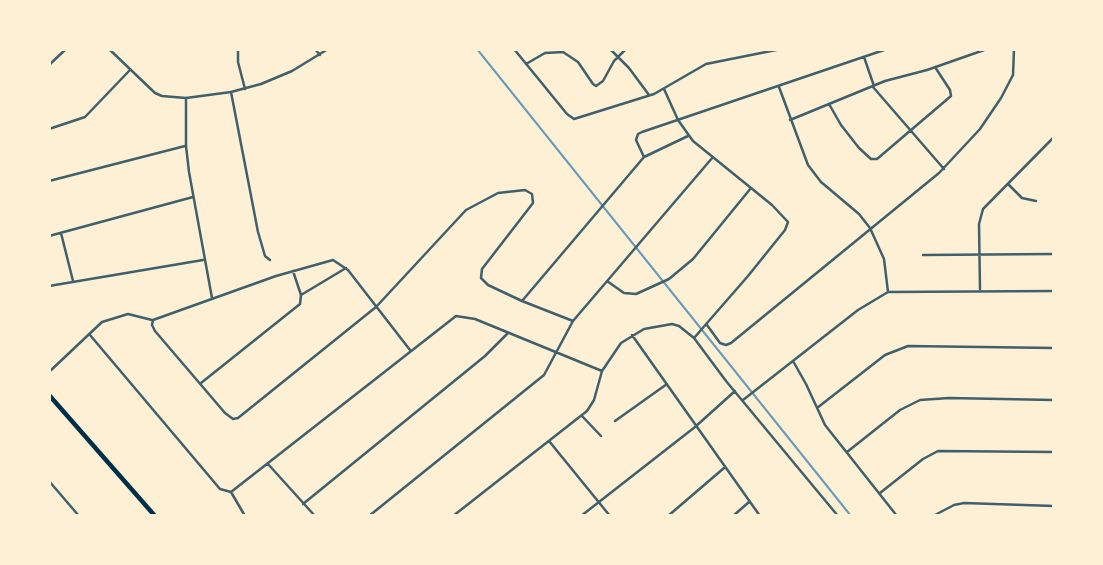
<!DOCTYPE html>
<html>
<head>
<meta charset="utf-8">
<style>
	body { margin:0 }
	#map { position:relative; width:1103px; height:565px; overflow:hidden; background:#fdf0d5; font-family:"Sofia Sans Condensed",sans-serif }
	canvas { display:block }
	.frame { position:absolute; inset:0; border:51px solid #fdf0d5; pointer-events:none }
</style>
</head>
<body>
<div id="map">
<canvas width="1103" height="565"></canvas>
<div class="frame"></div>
</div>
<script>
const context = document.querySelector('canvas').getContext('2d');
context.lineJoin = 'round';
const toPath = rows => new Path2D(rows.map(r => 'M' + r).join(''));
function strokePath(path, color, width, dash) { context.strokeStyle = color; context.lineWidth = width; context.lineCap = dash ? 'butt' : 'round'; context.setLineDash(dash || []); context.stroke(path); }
strokePath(toPath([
	[477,49,851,516]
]), '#669bbc', 2);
strokePath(toPath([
	[109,49,155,93,162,96,186,98,231,92,261,84,292,71,328,49],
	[238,49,238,62,245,89],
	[315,49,320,55],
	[514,49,567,114,574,119,654,94,706,64,781,49],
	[610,49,629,68,649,95],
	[864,57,874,86],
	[526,64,545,53,563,52,578,62,593,84,596,86,603,81,614,61,626,49],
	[49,65,66,49],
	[779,87,808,165,821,182,859,214,870,228,884,259,888,292],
	[873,87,944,169],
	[664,89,678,120,693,141,772,205,788,222,785,230,748,276,694,338],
	[231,92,258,232,265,256,270,260],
	[186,98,186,146,189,172,212,298],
	[829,104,841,125,859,148,871,159,877,159,951,96,950,90,935,67],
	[790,120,885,81,927,70,987,49],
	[49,129,85,117,129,71],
	[644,157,636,140,638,134,642,132,887,49],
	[49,181,185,146],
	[1008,184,1022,198,1036,201],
	[61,233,73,281],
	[49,236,193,197],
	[923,255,1054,254],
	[607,281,624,293,636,294,669,279,693,259,751,188],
	[49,286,203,260],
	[980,289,979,224,983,209,1054,137],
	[301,295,346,268],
	[522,301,644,157,688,136],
	[153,320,152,325,155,331,225,413,233,419,238,418,376,307,466,210,498,193,525,190,532,194,533,203,482,269,481,278,488,285,522,301,573,321],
	[153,320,276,276,333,260,348,270,410,350],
	[707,325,720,343,726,345,731,343,939,173,980,129,1001,98,1013,75,1014,49],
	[90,335,220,489,231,492],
	[632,335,760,516],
	[793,361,806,384,825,425,897,516],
	[49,372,102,322,128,314,152,320],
	[201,383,300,304,301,295,293,271],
	[743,400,858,310,888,292,1054,291],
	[817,408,885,355,908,346,1054,348],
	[582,416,601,436],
	[615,421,667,384],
	[549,441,610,516],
	[847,452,900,410,920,400,949,398,1054,400],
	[268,464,315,516],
	[49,481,79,516],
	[231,492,456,316,475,319,602,371],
	[231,492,245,516],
	[880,493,923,459,938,451,1054,452],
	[303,504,485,356,508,333],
	[369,516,544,375,573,321,713,157],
	[453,516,587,411,594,400,602,371,621,343,644,329,672,324,679,326,694,338,726,381,838,516],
	[581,516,695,427,735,391],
	[668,516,724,468],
	[733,516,749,502],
	[933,516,954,505,964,503,1054,506]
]), '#3f606c', 2.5);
strokePath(toPath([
	[49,395,155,516]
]), '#003049', 4.5);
</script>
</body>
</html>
